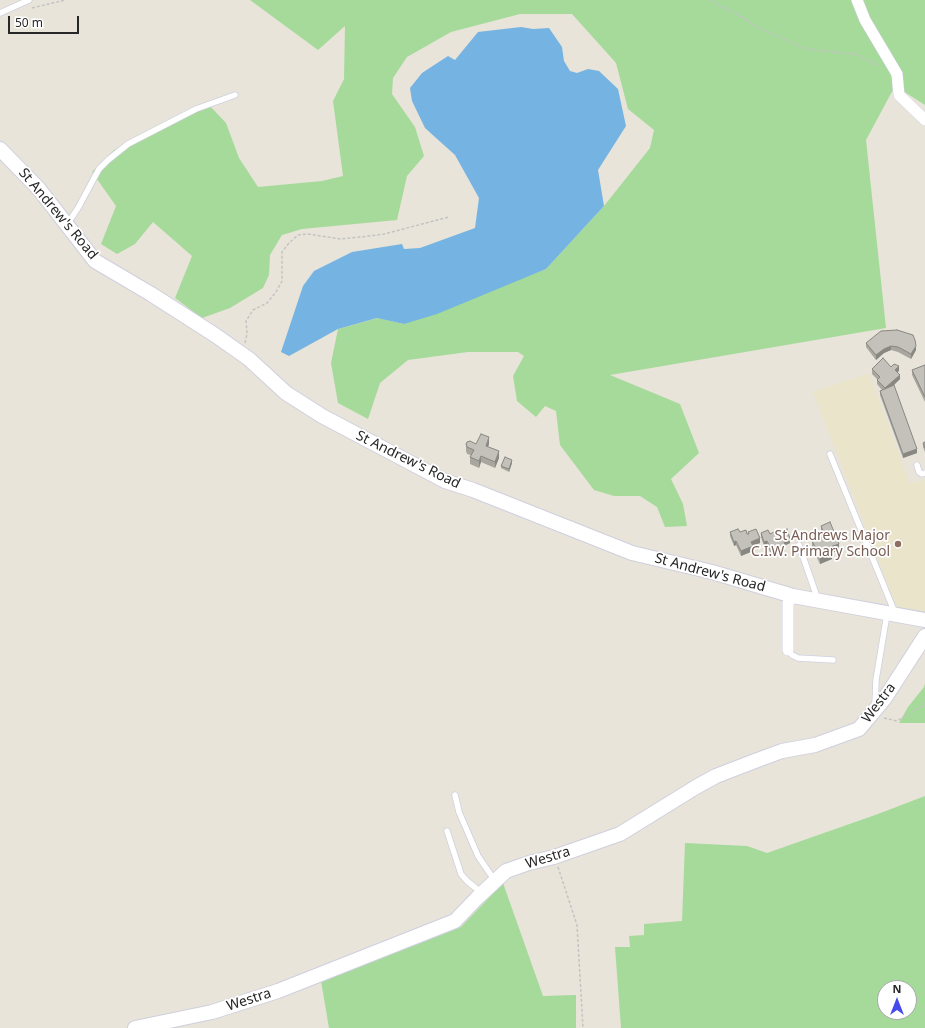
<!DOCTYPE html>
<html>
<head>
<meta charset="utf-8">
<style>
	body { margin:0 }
	#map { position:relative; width:925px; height:1028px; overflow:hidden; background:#e8e4d9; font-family:"Noto Sans",sans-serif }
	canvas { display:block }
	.north { position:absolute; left:877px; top:980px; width:40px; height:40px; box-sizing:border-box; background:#fff; border:1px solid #a9a9a9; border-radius:50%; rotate:0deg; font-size:11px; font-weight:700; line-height:16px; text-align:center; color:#272727 }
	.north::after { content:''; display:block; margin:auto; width:14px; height:18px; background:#474ae8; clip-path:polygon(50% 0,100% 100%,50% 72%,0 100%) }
	.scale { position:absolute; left:8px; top:16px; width:71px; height:18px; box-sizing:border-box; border:2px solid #272727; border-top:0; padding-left:5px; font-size:12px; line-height:14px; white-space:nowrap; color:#272727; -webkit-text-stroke:3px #fff; paint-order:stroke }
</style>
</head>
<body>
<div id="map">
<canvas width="925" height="1028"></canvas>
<div class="north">N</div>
<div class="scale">50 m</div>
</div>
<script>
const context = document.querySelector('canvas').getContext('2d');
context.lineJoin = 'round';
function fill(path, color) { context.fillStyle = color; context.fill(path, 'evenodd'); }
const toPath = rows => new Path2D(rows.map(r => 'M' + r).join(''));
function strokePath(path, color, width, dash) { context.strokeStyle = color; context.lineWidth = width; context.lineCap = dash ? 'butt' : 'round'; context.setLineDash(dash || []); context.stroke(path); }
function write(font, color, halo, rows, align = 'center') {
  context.font = font + ' "Noto Sans",sans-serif'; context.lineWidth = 3.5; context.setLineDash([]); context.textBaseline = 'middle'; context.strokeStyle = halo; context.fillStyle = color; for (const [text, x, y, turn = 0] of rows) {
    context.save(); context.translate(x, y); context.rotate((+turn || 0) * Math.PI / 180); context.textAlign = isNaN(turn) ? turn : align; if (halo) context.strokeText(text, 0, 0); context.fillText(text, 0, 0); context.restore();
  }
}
fill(toPath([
	[869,373,910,484,925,479,925,613,909,611,898,607,895,603,813,392]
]), '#e9e4ca');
fill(toPath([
	[250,0,925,0,925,105,895,86,866,140,886,328,610,375,680,404,699,453,671,479,683,504,687,526,665,527,657,507,640,496,614,496,594,490,560,445,556,411,545,406,536,417,517,401,513,376,524,356,518,352,468,352,408,360,380,383,368,419,338,403,331,363,338,329,378,318,404,324,546,269,604,206,650,148,654,130,628,109,616,63,572,14,520,14,451,32,407,57,393,78,392,94,415,127,424,156,407,176,397,220,302,229,282,235,270,255,269,275,263,288,230,308,202,318,175,298,192,256,153,222,135,244,117,254,101,244,116,206,92,172,114,150,161,125,209,105,226,123,239,158,258,187,322,181,343,176,333,101,344,79,345,26,318,50],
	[925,683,925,723,899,723,908,707,924,687],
	[925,796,925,1028,621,1028,615,947,630,947,629,936,644,935,644,924,682,921,685,843,747,846,767,853,878,814],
	[885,988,909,988,909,1012,885,1012],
	[503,883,543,996,576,995,576,1028,329,1028,321,981,461,927]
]), '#a5da9a');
fill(toPath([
	[521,27,533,29,549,28,562,47,564,61,570,71,577,73,588,69,599,71,618,89,626,126,598,170,604,206,546,269,437,314,404,324,377,318,338,329,289,356,281,352,303,286,314,271,352,252,402,244,404,249,420,248,475,228,479,198,455,155,425,128,412,101,410,88,422,73,448,56,455,60,478,32]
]), '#75b3e2');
const service = toPath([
	[0,13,29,0],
	[68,223,78,208,99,169,108,160,128,144,196,109,235,95],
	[830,454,895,613],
	[917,465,919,472,922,474,925,473],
	[799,545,818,600],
	[788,650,792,655,798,658,833,660],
	[875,706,876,680,887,614],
	[455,795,459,812,478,856,495,881],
	[447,831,461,874,467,881,482,893]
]);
const minor = toPath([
	[857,0,865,20,897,74,899,95,925,120],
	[788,650,788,603,793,596]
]);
const tertiary = toPath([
	[0,149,39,189,95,261,151,294,215,335,249,359,286,393,322,416,445,481,473,490,632,553,712,572,793,596,925,620],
	[135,1028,212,1012,278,991,455,921,478,897,506,871,529,863,554,857,620,834,696,787,716,776,755,761,782,751,815,745,859,729,885,698,925,636]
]);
strokePath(service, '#cfcfdf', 7);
strokePath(minor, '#cfcfdf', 12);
strokePath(tertiary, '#cfcfdf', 16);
strokePath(toPath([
	[709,0,744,18,755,26,806,49,855,54,880,66],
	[32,8,65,0],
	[245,343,247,334,246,321,253,310,267,303,276,292,282,281,282,252,289,243,298,235,308,234,340,239,361,237,384,234,449,217],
	[884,718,897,721,925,704],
	[558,867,577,925,583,1028]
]), '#c3c3c3', 1.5, [3, 2]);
strokePath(service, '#fff', 5.5);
strokePath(minor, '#fff', 11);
strokePath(tertiary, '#fff', 14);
fill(toPath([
	[913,335,916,350,911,359,898,352,891,350,884,353,876,360,866,347,866,343],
	[925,365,925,402,912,375,912,370],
	[891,367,899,371,897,372,900,379,893,386,917,453,903,458,880,395,880,391,882,390,877,384,877,379,872,374,872,369],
	[925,442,925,452,923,447,923,443],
	[466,444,489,444,488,447,499,458,495,468,481,462,479,468,470,464,470,457,471,455,467,454,466,451],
	[512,463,509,472,501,468,501,466],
	[821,526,839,550,832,553,832,559,820,564,812,548,812,541,823,537,821,532],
	[730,532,740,532,747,534,748,534,748,532,760,543,753,546,753,551,741,556,736,545,734,546,730,536],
	[779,532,790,543,785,545,785,551,772,556,767,546,764,547,761,537,761,533,778,535,779,534]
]), '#a8a69f');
fill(toPath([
	[891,346,891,350,884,353,876,360,876,355,884,349],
	[916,346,916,350,911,359,911,354],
	[899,366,899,371,895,374,895,370],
	[900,375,900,379,885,393,885,388],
	[489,437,489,444,486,452,486,446],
	[917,449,917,453,903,458,903,454],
	[499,451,499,458,495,468,495,462],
	[481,456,481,462,479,468,479,461],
	[512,460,512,463,509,472,509,469],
	[760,538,760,543,751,546,751,542],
	[790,539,790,543,784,546,784,541],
	[736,541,736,545,734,546,734,542],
	[767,541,767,546,764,547,764,542],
	[839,544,839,550,832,553,832,559,820,564,820,557,830,547],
	[753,546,753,551,741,556,741,551],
	[785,546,785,551,772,556,772,551]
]), '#888782');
const building = toPath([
	[897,330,913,335,915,340,916,346,911,354,898,347,891,346,884,349,876,355,866,343,881,331,897,330],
	[883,358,891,367,894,364,899,366,895,370,900,375,885,388,877,380,880,377,872,369,883,358],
	[925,365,925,397,912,370,925,365],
	[894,385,917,449,903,454,880,391,894,385],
	[481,434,489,437,486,446,499,451,495,462,481,456,479,461,470,457,474,450,467,447,466,444,467,442,470,441,476,444,481,434],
	[925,442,925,448,923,443,925,442],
	[505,457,512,460,509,469,501,466,505,457],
	[830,522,839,544,830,547,832,552,820,557,812,541,825,536,821,526,830,522],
	[738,529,740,532,746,530,747,534,749,534,748,532,756,529,760,538,751,542,753,546,741,551,736,541,734,542,730,532,738,529],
	[787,529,790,539,784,541,785,546,772,551,767,541,764,542,761,533,768,530,770,534,776,531,778,535,780,534,779,532,787,529]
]);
fill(building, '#c3c1b9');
strokePath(building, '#888782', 1);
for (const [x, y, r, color] of [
	[898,544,4,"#8d6e63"]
]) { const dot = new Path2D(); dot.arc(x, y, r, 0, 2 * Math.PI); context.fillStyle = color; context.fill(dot); strokePath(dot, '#fff', 1.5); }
write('14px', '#272727', '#fff', [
	["St Andrew's Road",58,214,50],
	["St Andrew's Road",408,460,26],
	["St Andrew's Road",710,573,15],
	["Westra",879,703,-53],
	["Westra",548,858,-17],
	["Westra",249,1000,-18]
]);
write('14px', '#785e54', '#fff', [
	["St Andrews Major",890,536],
	["C.I.W. Primary School",890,552]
], 'right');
</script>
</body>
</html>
